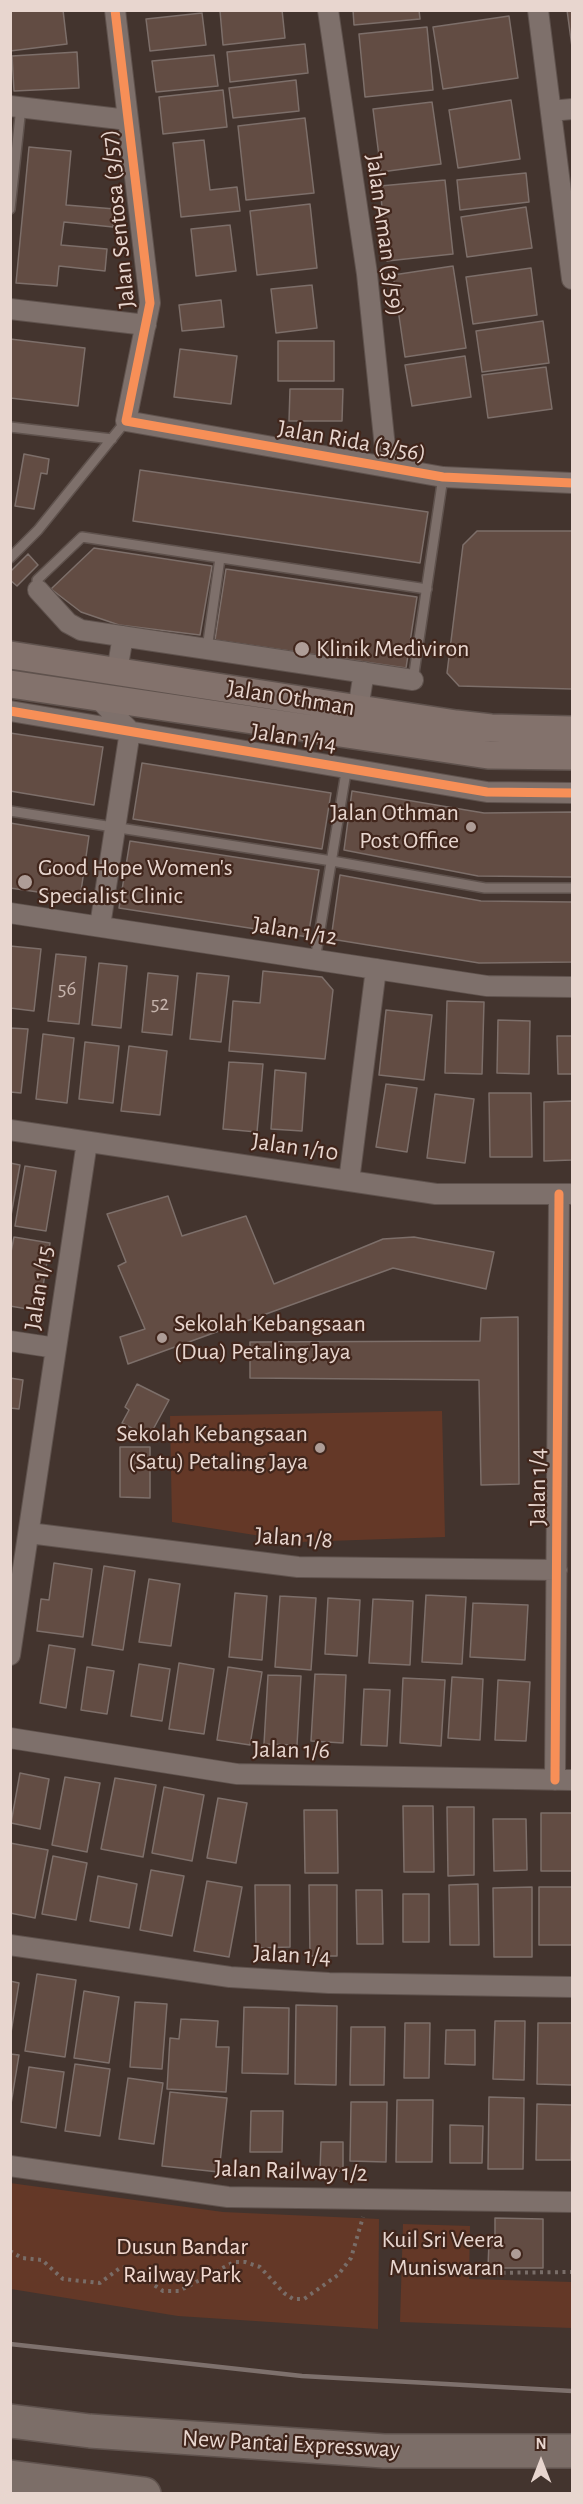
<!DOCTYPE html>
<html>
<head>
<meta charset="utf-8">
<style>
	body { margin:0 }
	#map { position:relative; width:583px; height:2504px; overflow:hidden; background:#43342e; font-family:"Alegreya Sans",sans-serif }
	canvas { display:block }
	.frame { position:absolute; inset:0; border:12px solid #e8d6cf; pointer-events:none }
	.north { position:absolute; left:511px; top:2432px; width:60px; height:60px; -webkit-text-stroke:4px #41261c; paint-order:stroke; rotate:0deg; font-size:16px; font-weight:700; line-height:24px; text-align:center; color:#e8d6cf }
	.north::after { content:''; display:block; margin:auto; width:21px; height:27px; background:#e8d6cf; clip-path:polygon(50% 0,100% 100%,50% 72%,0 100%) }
</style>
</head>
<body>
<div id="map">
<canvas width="583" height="2504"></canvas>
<div class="frame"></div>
<div class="north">N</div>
</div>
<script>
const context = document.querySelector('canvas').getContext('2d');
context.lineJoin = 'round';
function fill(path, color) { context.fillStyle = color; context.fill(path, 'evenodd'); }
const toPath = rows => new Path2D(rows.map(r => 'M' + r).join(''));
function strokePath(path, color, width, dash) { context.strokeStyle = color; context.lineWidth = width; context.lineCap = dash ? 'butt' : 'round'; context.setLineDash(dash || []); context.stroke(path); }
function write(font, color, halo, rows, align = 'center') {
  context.font = font + ' "Alegreya Sans",sans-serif'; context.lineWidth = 4.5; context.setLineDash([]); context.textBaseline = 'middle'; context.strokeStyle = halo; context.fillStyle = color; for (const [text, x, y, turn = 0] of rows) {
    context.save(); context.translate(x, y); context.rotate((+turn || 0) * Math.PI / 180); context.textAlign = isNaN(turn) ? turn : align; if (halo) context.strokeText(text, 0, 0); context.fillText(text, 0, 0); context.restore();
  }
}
fill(toPath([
	[442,1411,445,1537,299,1542,172,1522,170,1416],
	[10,2183,223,2212,379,2219,378,2329,178,2316,11,2289],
	[403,2224,470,2226,469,2279,572,2282,572,2328,400,2322]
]), '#643827');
const building = toPath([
	[10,10,63,10,67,44,10,51,10,10],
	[282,10,285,38,223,45,220,11,282,10],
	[353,10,419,10,420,19,354,25,353,10],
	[567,10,572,10,572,47,567,10],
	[202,13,206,45,150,51,146,19,202,13],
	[509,16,518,78,443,89,433,27,509,16],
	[427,27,433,90,365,97,359,34,427,27],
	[305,44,308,73,230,82,227,52,305,44],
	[77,52,79,88,14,91,12,56,77,52],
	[214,55,218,86,156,92,152,61,214,55],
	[296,80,299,111,233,118,229,88,296,80],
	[223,90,227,127,163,134,159,97,223,90],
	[511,100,520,159,458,168,449,110,511,100],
	[432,102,441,164,381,172,373,109,432,102],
	[305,118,314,193,246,200,238,126,305,118],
	[204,140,210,190,237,187,240,211,181,217,173,143,204,140],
	[29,147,71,151,66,205,115,209,113,227,64,222,61,245,107,249,105,271,59,266,57,286,16,283,29,147],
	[526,173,529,202,460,210,457,180,526,173],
	[445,180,453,254,387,261,380,186,445,180],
	[310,204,317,268,257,275,250,211,310,204],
	[526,207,532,248,467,257,461,217,526,207],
	[230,225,236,271,196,276,191,229,230,225],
	[453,266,466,348,405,357,393,275,453,266],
	[531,268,537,315,473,324,466,277,531,268],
	[312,285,317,328,276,333,271,289,312,285],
	[221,300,224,327,182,331,179,305,221,300],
	[543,321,549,363,482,372,476,331,543,321],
	[10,339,85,348,78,406,10,398,10,339],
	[278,341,334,341,334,381,278,381,278,341],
	[180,349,237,356,231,404,174,397,180,349],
	[465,356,471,397,412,406,405,365,465,356],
	[546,367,552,409,488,418,482,375,546,367],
	[290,389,343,389,342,421,289,421,290,389],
	[24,454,49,459,47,474,41,473,34,509,15,506,24,454],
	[140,470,428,512,420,563,133,521,140,470],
	[477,531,572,531,572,689,459,686,447,673,463,545,477,531],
	[94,548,212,566,200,635,119,625,81,612,51,589,94,548],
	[28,554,38,565,17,586,10,580,10,572,28,554],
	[226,569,417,597,406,668,215,640,226,569],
	[10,733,103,747,94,805,10,791,10,733],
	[142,763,331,793,322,849,133,819,142,763],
	[352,791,484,813,572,812,572,877,478,876,344,850,352,791],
	[10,823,89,836,80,898,10,888,10,823],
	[130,841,319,870,308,937,119,908,130,841],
	[340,875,481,901,572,902,572,962,479,963,331,939,340,875],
	[10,946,41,949,34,1011,10,1008,10,946],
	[56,954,86,957,79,1024,48,1021,56,954],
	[99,963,127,966,121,1028,92,1025,99,963],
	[263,971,322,977,333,990,325,1059,229,1051,233,1001,260,1003,263,971],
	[148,973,178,976,172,1035,142,1032,148,973],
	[197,973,229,976,221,1042,190,1039,197,973],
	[447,1001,484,1002,482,1074,445,1073,447,1001],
	[386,1010,432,1015,424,1080,379,1075,386,1010],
	[498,1020,530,1021,529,1074,497,1073,498,1020],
	[10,1028,28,1029,21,1093,10,1092,10,1028],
	[43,1034,74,1038,67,1103,36,1099,43,1034],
	[557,1036,572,1036,572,1074,558,1074,557,1036],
	[85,1042,119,1046,113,1103,79,1099,85,1042],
	[129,1046,167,1051,160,1115,121,1111,129,1046],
	[229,1062,263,1064,257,1132,223,1129,229,1062],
	[275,1070,306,1073,302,1131,271,1129,275,1070],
	[386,1084,417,1088,407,1152,376,1147,386,1084],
	[489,1093,531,1093,532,1157,490,1157,489,1093],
	[435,1094,474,1099,465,1163,427,1158,435,1094],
	[572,1101,572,1160,544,1161,544,1102,572,1101],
	[10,1163,20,1165,10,1221,10,1163],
	[25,1166,56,1171,46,1231,15,1226,25,1166],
	[168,1196,182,1236,246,1216,274,1284,383,1239,414,1237,494,1252,486,1289,393,1268,128,1364,120,1337,145,1329,118,1266,126,1262,107,1214,168,1196],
	[14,1237,50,1243,39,1311,10,1306,10,1257,14,1237],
	[518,1317,519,1484,481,1485,479,1380,250,1378,250,1342,480,1341,481,1318,518,1317],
	[10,1378,23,1380,19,1409,10,1408,10,1378],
	[137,1384,169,1400,149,1437,122,1423,129,1410,125,1407,137,1384],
	[120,1447,150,1447,150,1498,120,1497,120,1447],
	[54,1563,92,1569,83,1637,37,1631,41,1599,49,1600,54,1563],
	[104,1566,135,1571,123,1650,92,1645,104,1566],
	[149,1579,180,1584,171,1646,139,1642,149,1579],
	[235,1593,267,1596,262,1660,229,1657,235,1593],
	[426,1595,466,1597,462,1664,422,1662,426,1595],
	[280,1596,316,1598,311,1670,275,1667,280,1596],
	[328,1598,360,1600,357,1656,325,1654,328,1598],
	[373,1599,413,1601,410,1665,369,1663,373,1599],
	[473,1603,528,1605,525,1660,470,1657,473,1603],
	[49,1645,75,1649,66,1708,40,1703,49,1645],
	[179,1663,214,1669,204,1734,169,1729,179,1663],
	[139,1664,170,1669,162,1721,131,1716,139,1664],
	[87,1667,114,1671,107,1714,81,1710,87,1667],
	[228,1667,262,1672,250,1745,217,1740,228,1667],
	[315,1674,346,1675,343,1743,311,1741,315,1674],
	[268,1675,301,1676,297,1745,264,1744,268,1675],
	[452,1677,483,1679,480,1740,448,1738,452,1677],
	[403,1678,445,1680,441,1746,400,1743,403,1678],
	[498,1680,530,1682,526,1741,495,1740,498,1680],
	[364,1689,390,1690,387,1746,361,1745,364,1689],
	[20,1773,49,1779,40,1829,11,1823,20,1773],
	[65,1777,100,1783,87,1852,52,1845,65,1777],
	[115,1778,156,1785,143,1857,101,1849,115,1778],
	[164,1787,204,1795,192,1861,152,1853,164,1787],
	[218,1798,247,1803,236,1863,207,1858,218,1798],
	[403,1806,433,1806,434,1872,404,1872,403,1806],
	[447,1807,474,1807,474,1875,448,1876,447,1807],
	[304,1810,337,1810,338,1873,305,1873,304,1810],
	[541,1813,572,1813,572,1871,541,1871,541,1813],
	[493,1819,526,1819,527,1870,494,1871,493,1819],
	[10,1843,48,1850,35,1918,10,1913,10,1843],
	[53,1856,87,1863,76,1920,42,1914,53,1856],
	[151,1870,184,1876,172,1936,140,1930,151,1870],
	[98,1876,137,1884,129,1928,90,1921,98,1876],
	[207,1881,242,1887,229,1957,194,1951,207,1881],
	[478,1884,479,1945,450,1945,449,1885,478,1884],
	[255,1885,290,1885,290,1947,256,1948,255,1885],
	[309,1885,337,1885,337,1956,310,1956,309,1885],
	[532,1887,532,1957,494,1957,493,1888,532,1887],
	[539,1887,572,1887,572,1945,539,1945,539,1887],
	[356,1890,382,1890,383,1944,357,1944,356,1890],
	[403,1894,429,1894,429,1942,403,1942,403,1894],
	[37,1974,76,1980,65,2057,25,2051,37,1974],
	[10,1981,19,1983,10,2039,10,1981],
	[84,1991,119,1997,109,2063,74,2058,84,1991],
	[135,2002,167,2004,162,2069,130,2067,135,2002],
	[296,2005,337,2006,336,2085,295,2084,296,2005],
	[244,2007,289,2008,288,2074,242,2073,244,2007],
	[181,2019,218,2021,216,2047,229,2047,226,2092,167,2089,170,2038,179,2039,181,2019],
	[495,2021,525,2021,524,2080,493,2079,495,2021],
	[405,2023,430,2023,429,2078,404,2078,405,2023],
	[538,2023,572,2023,572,2085,537,2084,538,2023],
	[351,2027,385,2027,384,2085,350,2085,351,2027],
	[446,2030,475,2030,475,2065,445,2064,446,2030],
	[10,2054,19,2055,10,2110,10,2054],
	[75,2064,110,2069,100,2136,65,2131,75,2064],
	[29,2067,64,2072,56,2128,21,2122,29,2067],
	[128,2078,163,2083,154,2144,119,2139,128,2078],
	[170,2092,227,2098,219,2172,162,2166,170,2092],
	[489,2097,524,2098,523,2169,488,2169,489,2097],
	[397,2100,433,2100,432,2162,396,2162,397,2100],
	[351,2102,387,2102,386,2162,350,2161,351,2102],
	[537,2104,572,2105,571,2160,536,2160,537,2104],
	[251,2111,283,2111,282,2152,250,2152,251,2111],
	[450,2125,483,2126,482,2163,450,2163,450,2125],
	[321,2142,343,2142,343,2171,320,2171,321,2142],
	[495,2218,543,2219,543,2268,488,2268,489,2241,495,2241,495,2218]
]);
fill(building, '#624c43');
strokePath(building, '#7d6f6a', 1.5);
const service = toPath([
	[10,209,21,107],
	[10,427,112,439],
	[10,558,38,530,126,421],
	[38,590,37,580,82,537,427,589],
	[207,649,220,558],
	[413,680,443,477],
	[10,811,332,861,485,888,572,888],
	[315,960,347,766]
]);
const minor = toPath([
	[115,10,150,303,126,421,443,477,572,483],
	[328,10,367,274,387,467],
	[538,10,572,279],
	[10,106,128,120],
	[551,111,572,109],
	[10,309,146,325],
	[38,590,68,623,81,630,413,680],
	[117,671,123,636],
	[98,698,130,731,100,926],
	[358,709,364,672],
	[10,711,487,792,572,793],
	[10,913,487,986,572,987],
	[10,1130,436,1194,570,1194],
	[349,1181,376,969],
	[10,1341,56,1348],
	[29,1533,298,1567,557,1570],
	[10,1655,87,1142],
	[10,1738,237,1774,572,1780],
	[555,1780,559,1194],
	[10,1945,230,1977,329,1983,572,1987],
	[10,2166,228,2197,572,2202]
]);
const secondary = toPath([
	[10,655,456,724,491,728,572,730],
	[10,684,488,755,572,756]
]);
const motorway = toPath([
	[10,2421,90,2431,384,2451,572,2451],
	[10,2477,144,2494]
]);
strokePath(service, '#5f524d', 12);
strokePath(minor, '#5f524d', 22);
strokePath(secondary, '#5f524d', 30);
strokePath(motorway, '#5f524d', 36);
strokePath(toPath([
	[10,2251,22,2258,42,2260,63,2279,100,2283,120,2268,127,2267,163,2291,179,2291,234,2262,245,2262,260,2267,284,2293,293,2299,304,2299,338,2275,351,2258,363,2217],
	[480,2273,572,2272]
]), '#796d68', 4, [3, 4.5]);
strokePath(service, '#7e706b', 9);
strokePath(minor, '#7e706b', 20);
strokePath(secondary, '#83726c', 27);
strokePath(motorway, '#7c6e68', 33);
strokePath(toPath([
	[10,2344,302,2376,572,2391]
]), '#7e716d', 4.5);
strokePath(toPath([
	[115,10,150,303,126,421,443,477,572,483],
	[10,711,487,792,572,793],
	[555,1780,559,1194]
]), '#f78f57', 9);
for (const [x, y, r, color] of [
	[302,649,8,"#ae9d97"],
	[471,827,6,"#ae9d97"],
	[25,882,8,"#ae9d97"],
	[162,1338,6,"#ae9d97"],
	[320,1448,6,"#ae9d97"],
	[516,2254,6,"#ae9d97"]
]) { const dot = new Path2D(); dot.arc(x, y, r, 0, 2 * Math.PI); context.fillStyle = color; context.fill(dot); strokePath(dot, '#41261c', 2); }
write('21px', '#c6b4ac', null, [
	["56",67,989],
	["52",160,1004]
]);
write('24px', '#e8d6cf', '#41261c', [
	["Jalan Sentosa (3/57)",118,219,-96],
	["Jalan Aman (3/59)",385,235,82],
	["Jalan Rida (3/56)",352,441,10],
	["Jalan Othman",291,698,9],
	["Jalan 1/14",294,738,9],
	["Jalan 1/12",295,931,9],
	["Jalan 1/10",295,1147,8],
	["Jalan 1/15",39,1288,-81],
	["Jalan 1/4",538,1487,-90],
	["Jalan 1/8",294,1538,4],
	["Jalan 1/6",291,1750,1],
	["Jalan 1/4",292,1955,3],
	["Jalan Railway 1/2",291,2171,2],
	["New Pantai Expressway",291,2444,3]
]);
write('24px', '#e8d6cf', '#41261c', [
	["Klinik Mediviron",316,649],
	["Jalan Othman",459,813,"right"],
	["Post Office",459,841,"right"],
	["Good Hope Women's",38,868],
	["Specialist Clinic",38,896],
	["Sekolah Kebangsaan",174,1324],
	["(Dua) Petaling Jaya",174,1352],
	["Sekolah Kebangsaan",308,1434,"right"],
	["(Satu) Petaling Jaya",308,1462,"right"],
	["Kuil Sri Veera",504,2240,"right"],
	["Muniswaran",504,2268,"right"]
], 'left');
write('24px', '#f3dad1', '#41261c', [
	["Dusun Bandar",182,2247],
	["Railway Park",182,2275]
]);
</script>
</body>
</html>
